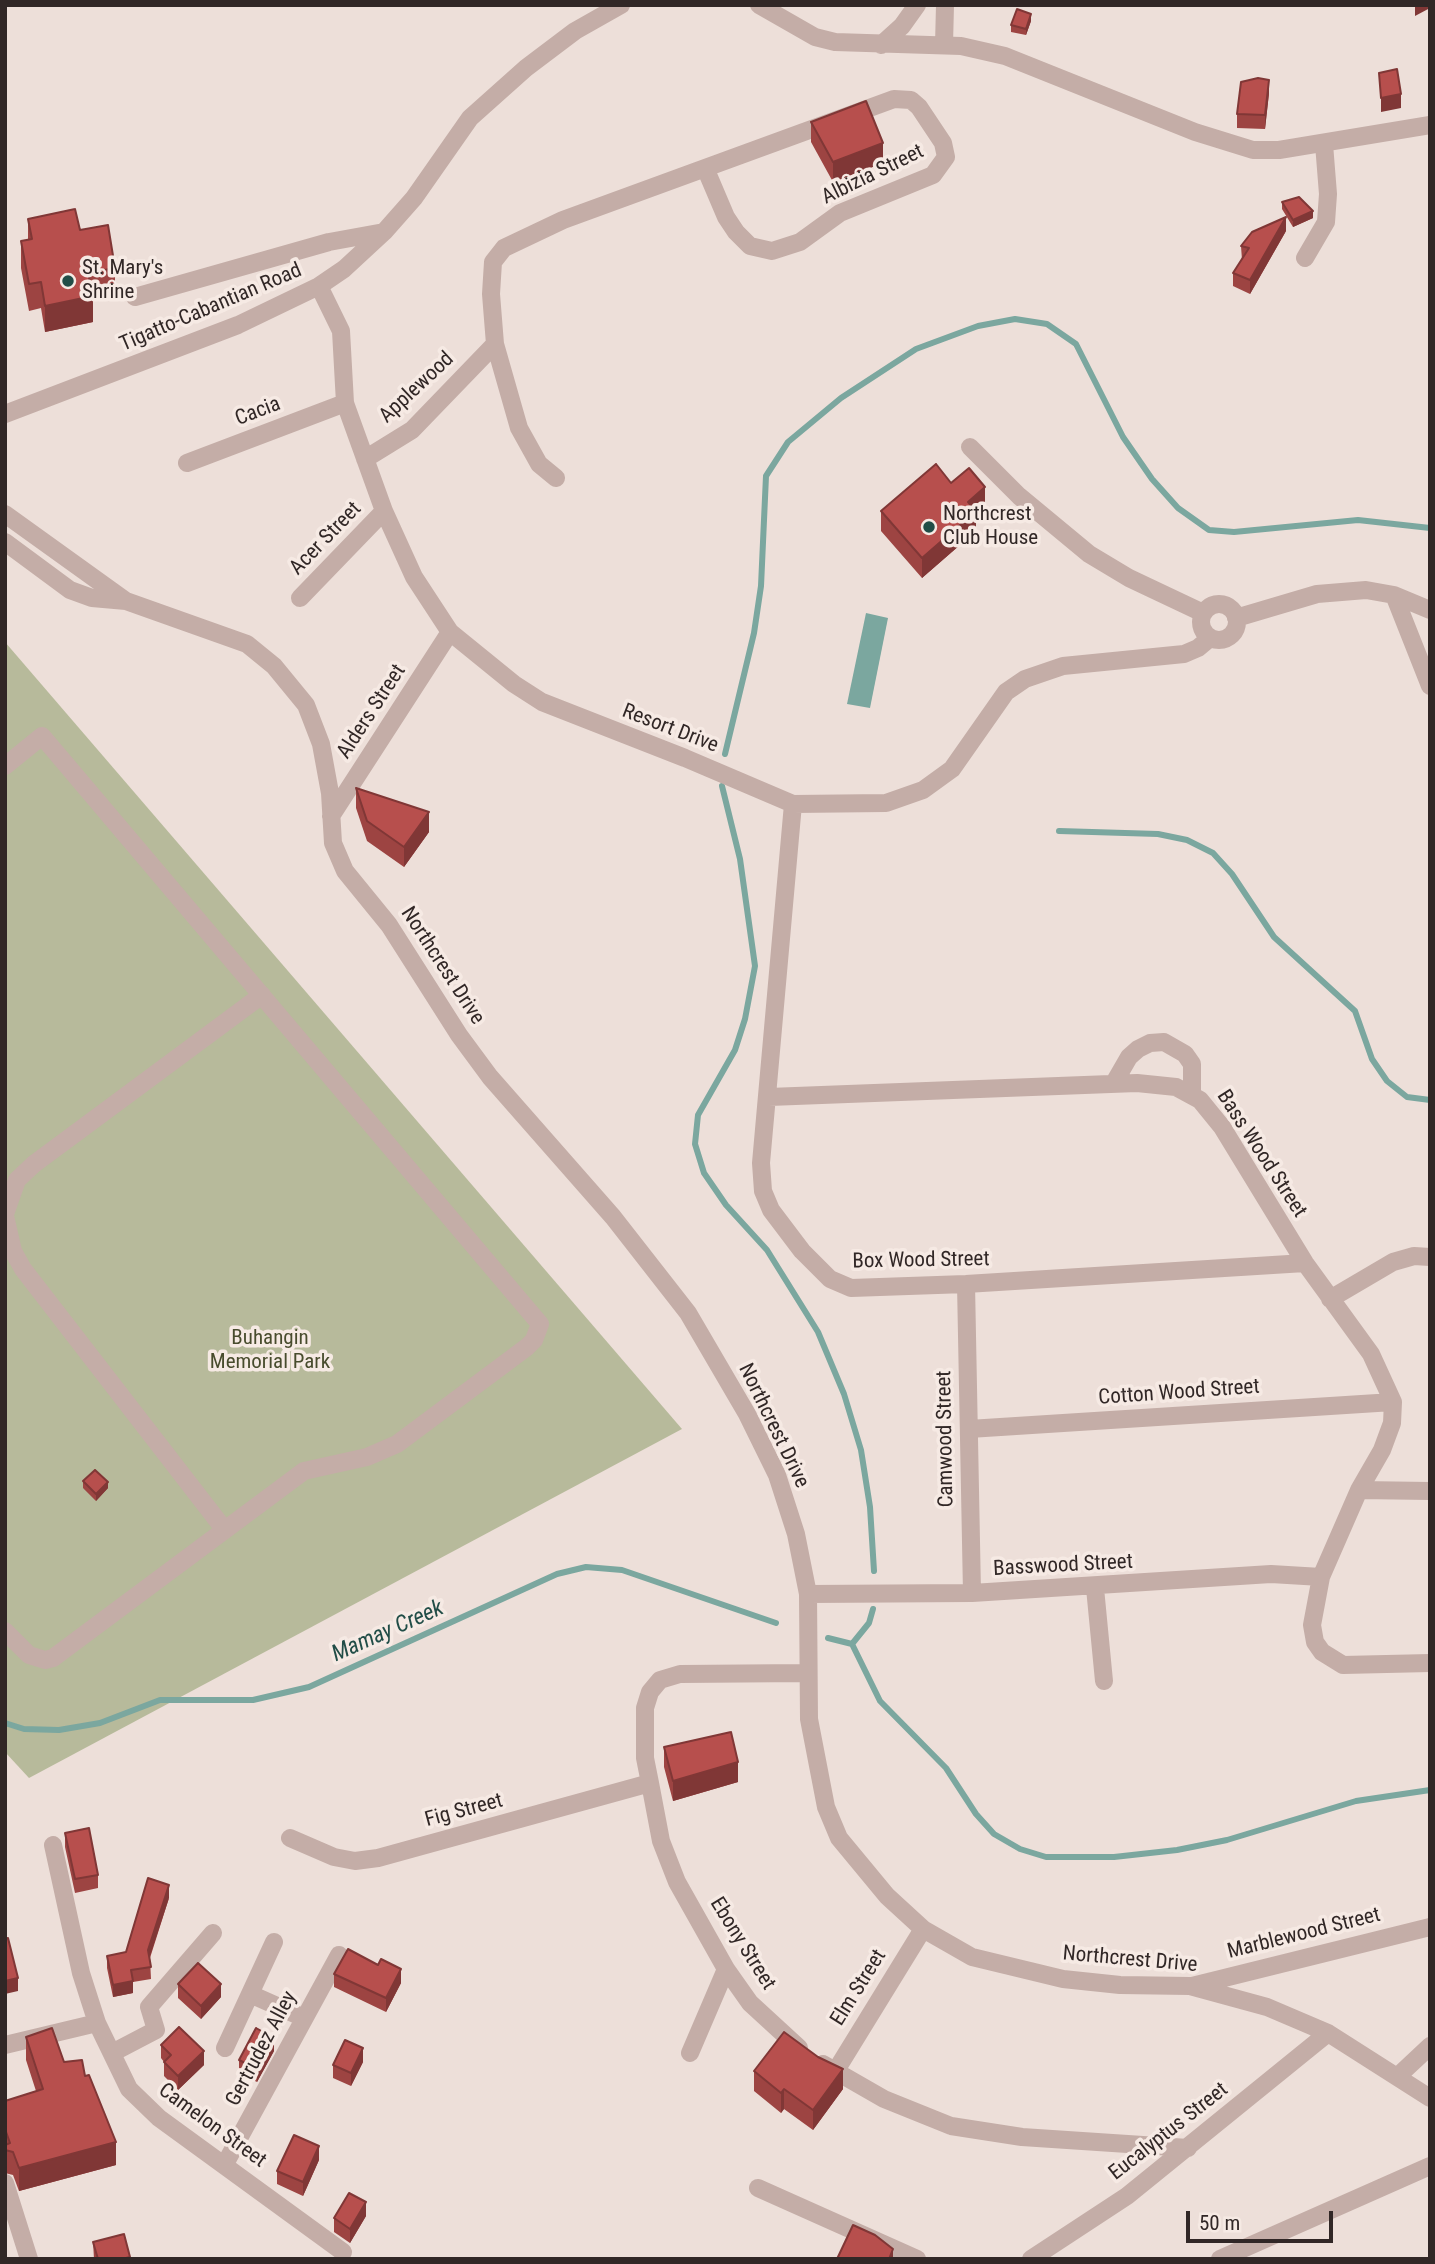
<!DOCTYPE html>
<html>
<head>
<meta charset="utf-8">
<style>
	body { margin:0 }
	#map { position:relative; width:1435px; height:2264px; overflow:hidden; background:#eddfd9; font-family:"Roboto Condensed",sans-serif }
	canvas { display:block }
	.frame { position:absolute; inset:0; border:7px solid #312726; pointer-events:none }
	.scale { position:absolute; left:1186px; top:2211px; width:147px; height:32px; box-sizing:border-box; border:4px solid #312726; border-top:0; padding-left:9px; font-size:21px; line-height:24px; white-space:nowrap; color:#312726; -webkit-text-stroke:5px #f6eae4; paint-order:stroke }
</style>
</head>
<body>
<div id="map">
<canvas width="1435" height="2264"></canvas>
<div class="frame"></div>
<div class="scale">50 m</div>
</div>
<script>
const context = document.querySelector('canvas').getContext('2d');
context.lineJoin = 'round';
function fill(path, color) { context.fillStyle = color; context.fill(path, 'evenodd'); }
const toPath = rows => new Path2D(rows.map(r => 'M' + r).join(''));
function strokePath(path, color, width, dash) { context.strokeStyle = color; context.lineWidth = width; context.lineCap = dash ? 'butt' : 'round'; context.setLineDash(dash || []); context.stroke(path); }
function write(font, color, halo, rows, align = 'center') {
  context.font = font + ' "Roboto Condensed",sans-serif'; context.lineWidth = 7; context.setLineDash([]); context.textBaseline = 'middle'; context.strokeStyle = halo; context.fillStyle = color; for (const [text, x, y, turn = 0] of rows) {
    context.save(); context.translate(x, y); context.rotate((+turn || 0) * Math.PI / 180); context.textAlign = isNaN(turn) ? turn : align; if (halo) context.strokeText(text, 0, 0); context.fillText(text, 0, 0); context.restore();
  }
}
fill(toPath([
	[5,642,682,1429,29,1778,5,1752]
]), '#b7ba9b');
fill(toPath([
	[866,613,888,618,870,708,847,704]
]), '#7ba79f');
strokePath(toPath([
	[725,754,754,633,761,586,766,476,788,442,841,398,916,349,978,326,1015,319,1047,324,1076,344,1123,437,1152,479,1178,508,1209,530,1234,532,1358,520,1430,528],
	[722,786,740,859,755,966,745,1019,735,1050,698,1115,695,1144,704,1173,726,1205,767,1250,818,1332,844,1394,861,1450,870,1507,874,1571],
	[1059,831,1158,834,1187,840,1213,853,1232,874,1274,937,1355,1011,1372,1059,1387,1081,1407,1097,1430,1100],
	[828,1638,852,1644],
	[852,1644,880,1701,946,1768,976,1814,994,1834,1020,1849,1046,1857,1114,1857,1177,1850,1227,1840,1356,1801,1430,1790],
	[852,1644,869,1623,873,1609],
	[5,1723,24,1729,59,1730,100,1723,160,1700,253,1700,309,1687,557,1574,586,1567,622,1570,776,1623]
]), '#7ba79f', 6);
strokePath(toPath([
	[759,5,815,37,835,42,961,46,1005,56,1195,132,1253,150,1279,150,1430,125],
	[881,45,902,26,917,5],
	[944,45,945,5],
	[1305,258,1326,222,1328,194,1324,144],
	[319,286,341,331,345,403,384,511,414,577,450,632,514,684,542,702,685,758,793,804,886,803,923,790,952,769,1006,692,1025,679,1063,666,1184,654,1198,648,1210,638],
	[135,297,329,242,384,232],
	[5,414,238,325,319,286,344,269,384,232,414,198,470,118,526,68,575,31,621,5],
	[970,447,1019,496,1089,554,1129,578,1203,613],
	[365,459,412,430,495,344],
	[187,463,345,403],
	[556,478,539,464,519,428,495,344,491,294,493,262,504,248,563,220,894,99,911,100,919,107,943,143,946,157,933,175,840,213,800,242,772,251,750,246,736,232,726,217,706,170],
	[5,514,126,601],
	[5,542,70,590,92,598,126,601,247,644,274,666,306,705,321,744,330,793,333,843,345,871,389,925,459,1035,490,1077,613,1217,688,1313,747,1414,777,1475,796,1534,808,1594,809,1719,826,1807,839,1838,887,1896,923,1929,972,1957,1063,1979,1120,1985,1190,1986,1267,2007,1328,2033,1430,2098],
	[1394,595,1430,686],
	[300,598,384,511],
	'1201 622a18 18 0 1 1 36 0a18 18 0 1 1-36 0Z',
	[1236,618,1317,594,1366,590,1394,595,1430,610],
	[5,766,42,736,540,1324,534,1340,527,1347,397,1444,367,1457,304,1471,53,1658,45,1660,29,1655,5,1631],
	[793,804,761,1163,763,1191,771,1210,802,1251,830,1279,851,1288,966,1284,1305,1263],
	[331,816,450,632],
	[1114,1083,1129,1057,1138,1049,1150,1043,1164,1042,1185,1054,1192,1064,1192,1093],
	[769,1097,1137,1083,1176,1087,1200,1100,1222,1127,1305,1263,1371,1354,1393,1402,1392,1423,1382,1450,1359,1490,1321,1577,1312,1625,1315,1642,1322,1652,1343,1665,1430,1663],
	[5,1214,17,1180,34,1164,262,995],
	[5,1216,13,1251,23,1269,224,1529],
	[966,1284,972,1593],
	[1330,1299,1393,1262,1414,1256,1430,1257],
	[969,1429,1393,1402],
	[1359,1490,1430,1491],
	[1095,1588,1104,1681],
	[808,1594,972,1593,1271,1574,1321,1577],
	[290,1838,334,1857,355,1861,378,1858,650,1783],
	[53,1845,81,1973,97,2023,129,2089,159,2118,343,2252],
	[1192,1986,1430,1927],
	[250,1994,304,2018],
	[5,2045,97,2023],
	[225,2048,274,1942],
	[799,2048,750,2003,726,1969,677,1882,661,1841,650,1783,645,1758,645,1708,650,1692,660,1680,680,1674,806,1673],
	[112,2053,156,2030,149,2007,213,1933],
	[690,2053,726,1969],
	[823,2064,884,2099,951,2126,1022,2137,1188,2148],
	[835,2072,923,1929],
	[1398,2076,1430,2046],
	[225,2164,339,1955],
	[5,2183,29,2259],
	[758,2188,917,2259],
	[1031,2259,1127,2196,1328,2033],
	[1220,2259,1430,2166]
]), '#c4ada7', 18);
fill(toPath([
	[1031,21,1026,35,1011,32,1011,25],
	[1269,93,1265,129,1237,128,1237,114],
	[811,122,883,163,833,182,811,142],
	[1282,202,1313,218,1293,227,1282,209],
	[28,219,80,230,115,268,115,294,93,299,93,322,45,332,41,308,29,311,21,268,21,241,28,240],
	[1286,231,1250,294,1233,286,1233,273,1242,260,1241,246],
	[951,483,985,507,976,515,976,531,922,578,881,531,881,511],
	[356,788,429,832,404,867,367,841,356,808],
	[83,1481,108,1488,96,1501,83,1488],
	[664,1747,738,1782,673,1801,664,1767],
	[65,1833,98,1875,98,1888,75,1893,65,1847],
	[169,1898,150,1958,151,1979,133,1982,133,1993,113,1997,107,1968,107,1956,126,1952],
	[378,1965,401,1983,386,2012,334,1987,334,1974],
	[178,1984,221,1997,201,2019,178,1998],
	[26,2037,85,2076,116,2165,19,2191,13,2175,5,2173,5,2101,36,2091,26,2060],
	[161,2045,204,2065,178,2090,164,2076,164,2062,161,2058],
	[274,2051,257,2082,239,2073,239,2060],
	[363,2062,351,2086,333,2078,333,2065],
	[754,2071,843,2089,813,2130,784,2109,781,2113,754,2091],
	[319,2160,303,2196,277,2184,277,2171],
	[366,2216,350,2243,334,2232,334,2218],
	[93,2242,130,2259,94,2259]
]), '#9d4442');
fill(toPath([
	[1415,5,1430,5,1430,8,1415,16],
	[1031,14,1031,21,1026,35,1026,29],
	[1269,80,1269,93,1265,129,1265,115],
	[1401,94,1401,108,1381,112,1381,98],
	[883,143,883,163,833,182,833,162],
	[1313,211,1313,218,1293,227,1293,220],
	[1286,217,1286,231,1250,294,1250,280],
	[93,296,93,322,45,332,45,306],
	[985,487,985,507,976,515,976,531,922,578,922,558,968,502],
	[429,812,429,832,404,867,404,847],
	[108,1482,108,1488,96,1501,96,1494],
	[738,1762,738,1782,673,1801,673,1781],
	[169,1885,169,1898,148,1962,148,1950],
	[401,1969,401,1983,386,2012,386,1998],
	[18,1978,18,1991,5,1994,5,1981],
	[133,1981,133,1993,113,1997,113,1985],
	[221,1984,221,1997,201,2019,201,2006],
	[274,2038,274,2051,257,2082,257,2069],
	[363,2048,363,2062,351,2086,351,2073],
	[204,2051,204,2065,178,2090,178,2076],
	[843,2069,843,2089,813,2130,813,2110],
	[784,2089,784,2109,781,2113,781,2093],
	[116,2142,116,2165,19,2191,19,2168],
	[319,2146,319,2160,303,2196,303,2182],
	[366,2202,366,2216,350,2243,350,2229],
	[893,2249,893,2259,889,2259]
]), '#803736');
const building = toPath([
	[1017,9,1031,14,1026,29,1011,25,1017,9],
	[1397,69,1401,94,1381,98,1379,73,1397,69],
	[1258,78,1269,80,1265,115,1237,114,1241,82,1258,78],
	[866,101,883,143,833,162,811,122,866,101],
	[1299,197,1313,211,1293,220,1282,202,1299,197],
	[75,209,80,230,108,225,115,268,88,273,93,296,45,306,41,282,29,284,21,241,32,239,28,219,75,209],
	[1286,217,1250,280,1233,273,1249,248,1241,246,1252,232,1286,217],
	[936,464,951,483,969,468,985,487,968,502,976,511,922,558,881,511,936,464],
	[356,788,429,812,404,847,367,821,356,788],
	[95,1470,108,1482,96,1494,83,1481,95,1470],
	[731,1732,738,1762,673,1781,664,1747,731,1732],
	[89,1828,98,1875,75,1879,65,1833,89,1828],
	[148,1878,169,1885,148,1950,151,1967,131,1970,133,1981,113,1985,107,1956,126,1952,148,1878],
	[8,1938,18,1978,5,1981,5,1939,8,1938],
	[348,1949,378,1965,381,1959,401,1969,386,1998,334,1974,348,1949],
	[198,1963,221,1984,201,2006,178,1984,198,1963],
	[179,2027,204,2051,178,2076,164,2062,171,2055,161,2045,179,2027],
	[52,2028,64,2062,82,2060,85,2076,89,2075,116,2142,19,2168,13,2152,5,2150,5,2145,10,2143,5,2129,5,2101,43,2089,26,2037,52,2028],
	[256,2028,274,2038,257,2069,239,2060,256,2028],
	[784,2032,818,2057,843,2069,813,2110,784,2089,781,2093,754,2071,784,2032],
	[345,2040,363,2048,351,2073,333,2065,345,2040],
	[294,2135,319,2146,303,2182,277,2171,294,2135],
	[349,2193,366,2202,350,2229,334,2218,349,2193],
	[853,2225,875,2235,893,2249,889,2259,837,2259,853,2225],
	[124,2234,130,2257,122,2259,98,2259,93,2242,124,2234]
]);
fill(building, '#b74f4d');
strokePath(building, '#803736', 2);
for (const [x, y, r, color] of [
	[68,281,7,"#214d47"],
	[929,527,7,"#214d47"]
]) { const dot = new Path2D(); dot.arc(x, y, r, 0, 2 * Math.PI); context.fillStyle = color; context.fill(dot); strokePath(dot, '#f6eae4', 2.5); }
write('21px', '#312726', '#f6eae4', [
	["Albizia Street",873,175,-26],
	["Tigatto-Cabantian Road",211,308,-23],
	["Applewood",417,388,-43],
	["Cacia",258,412,-21],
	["Acer Street",326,539,-46],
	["Alders Street",372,712,-57],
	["Resort Drive",670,729,21],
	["Northcrest Drive",442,966,57],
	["Bass Wood Street",1261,1154,57],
	["Box Wood Street",921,1261,-1],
	["Cotton Wood Street",1179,1393,-4],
	["Northcrest Drive",773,1426,64],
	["Camwood Street",946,1439,-91],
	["Basswood Street",1063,1566,-3],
	["Fig Street",464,1811,-15],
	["Marblewood Street",1304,1934,-14],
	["Ebony Street",742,1944,58],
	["Northcrest Drive",1130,1960,5],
	["Elm Street",859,1988,-58],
	["Gertrudez Alley",262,2049,-62],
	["Camelon Street",212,2126,36],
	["Eucalyptus Street",1169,2132,-38]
]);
write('21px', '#312726', '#f6eae4', [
	["St. Mary's",82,269],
	["Shrine",82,293],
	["Northcrest",943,515],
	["Club House",943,539]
], 'left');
write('21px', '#484c2d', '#f6eae4', [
	["Buhangin",270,1339],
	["Memorial Park",270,1363]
]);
write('italic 23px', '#214d47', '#f6eae4', [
	["Mamay Creek",388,1632,-24]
]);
</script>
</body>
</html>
